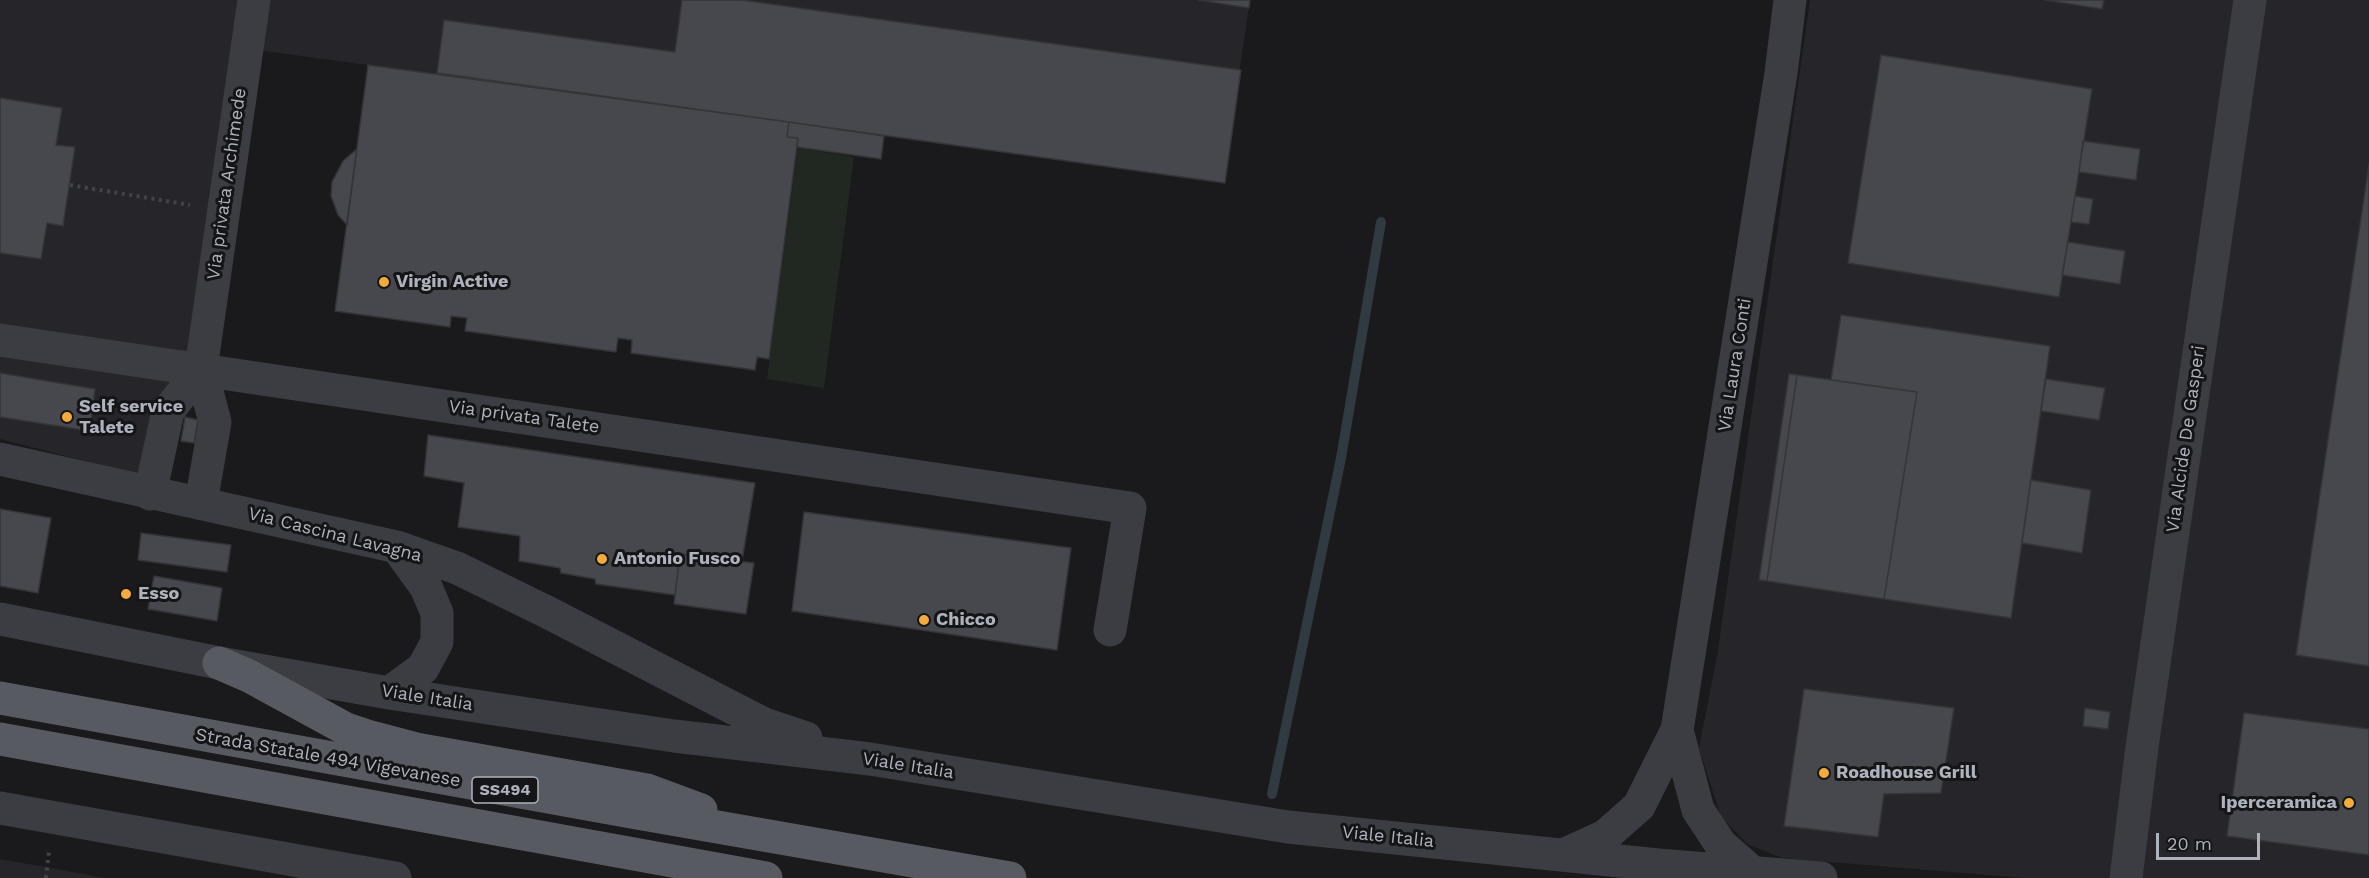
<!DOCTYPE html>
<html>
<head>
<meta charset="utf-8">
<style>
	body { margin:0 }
	#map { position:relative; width:2369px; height:878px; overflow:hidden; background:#1a1a1d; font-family:"Work Sans",sans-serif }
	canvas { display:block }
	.scale { position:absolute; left:2156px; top:833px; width:104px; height:27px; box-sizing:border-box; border:3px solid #adb2bc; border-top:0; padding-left:8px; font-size:18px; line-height:21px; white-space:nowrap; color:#adb2bc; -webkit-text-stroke:4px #151518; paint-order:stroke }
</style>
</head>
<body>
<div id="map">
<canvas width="2369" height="878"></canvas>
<div class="scale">20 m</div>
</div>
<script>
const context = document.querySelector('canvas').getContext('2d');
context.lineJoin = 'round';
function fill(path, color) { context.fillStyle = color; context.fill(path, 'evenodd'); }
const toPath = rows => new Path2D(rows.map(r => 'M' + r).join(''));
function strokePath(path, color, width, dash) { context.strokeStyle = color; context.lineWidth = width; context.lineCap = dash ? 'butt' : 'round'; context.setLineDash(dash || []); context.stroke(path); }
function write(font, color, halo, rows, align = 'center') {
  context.font = font + ' "Work Sans",sans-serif'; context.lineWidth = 6; context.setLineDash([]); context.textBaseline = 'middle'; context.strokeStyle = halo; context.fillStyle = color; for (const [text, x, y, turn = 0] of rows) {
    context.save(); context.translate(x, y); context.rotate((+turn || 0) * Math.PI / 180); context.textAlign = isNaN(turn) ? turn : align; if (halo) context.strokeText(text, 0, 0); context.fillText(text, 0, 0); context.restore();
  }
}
fill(toPath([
	[0,0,1250,0,1223,181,235,47,167,482,0,439],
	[1810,0,2369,0,2369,878,2024,878,1782,858,1747,844,1721,817,1699,748,1717,657],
	[0,859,62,870,104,878,0,878]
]), '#26262a');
fill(toPath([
	[798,148,854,157,824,388,767,379]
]), '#202821');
strokePath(toPath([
	[1272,794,1341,458,1381,222]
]), '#303a41', 10);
const building = toPath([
	[682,0,742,0,1241,70,1225,183,437,73,444,20,675,52,682,0],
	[1198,0,1250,0,1249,8,1198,0],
	[2045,0,2104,0,2102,9,2045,0],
	[1881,55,2092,89,2059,297,1848,263,1881,55],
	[368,65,789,122,787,137,798,138,769,359,757,357,755,370,631,353,632,340,618,338,616,352,465,331,467,318,451,316,450,327,335,311,368,65],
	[0,98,62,108,56,145,75,147,63,226,47,223,41,259,0,253,0,98],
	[789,122,884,136,881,159,797,147,798,138,787,137,789,122],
	[2083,141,2140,149,2136,180,2079,172,2083,141],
	[357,149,347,225,338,215,331,196,332,182,343,161,357,149],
	[2369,164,2369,666,2296,655,2369,164],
	[2075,196,2093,199,2089,224,2071,222,2075,196],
	[2068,242,2125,251,2120,284,2062,275,2068,242],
	[1841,315,2050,346,2011,618,1884,599,1917,392,1831,380,1841,315],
	[0,373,95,389,90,431,0,417,0,373],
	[1789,374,1797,375,1767,581,1759,580,1789,374],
	[1797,375,1917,392,1884,599,1767,581,1797,375],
	[2046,379,2105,388,2099,420,2041,411,2046,379],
	[185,417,198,420,194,443,181,441,185,417],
	[428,435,755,483,742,561,680,554,675,595,596,584,595,579,561,573,560,568,519,561,520,536,458,527,464,483,424,476,428,435],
	[2031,480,2091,490,2082,553,2022,543,2031,480],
	[0,509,51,518,38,593,0,586,0,509],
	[804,512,1071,548,1057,650,792,611,804,512],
	[141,533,231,545,227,572,138,560,141,533],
	[680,554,754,563,746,614,674,604,680,554],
	[154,576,222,588,217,621,148,609,154,576],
	[1804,689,1954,708,1941,793,1884,794,1878,837,1784,826,1804,689],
	[2085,708,2110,712,2108,729,2083,726,2085,708],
	[2244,713,2369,729,2369,855,2227,836,2244,713]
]);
fill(building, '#47484d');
strokePath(building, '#343439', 1.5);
strokePath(toPath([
	[70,185,190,205],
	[46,878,49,851]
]), '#414449', 4, [3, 4.5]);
strokePath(toPath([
	[0,340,1130,508,1110,630],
	[0,459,397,547,457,568,549,613,764,724,806,738],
	[150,494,168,411,201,369],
	[201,503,215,422,201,369,254,0],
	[0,619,219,663,389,693,674,736,870,759,1288,827,1658,865,1821,878],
	[389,693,423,668,437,642,437,613,426,587,397,547],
	[1677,730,1698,810,1721,845,1752,872],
	[0,808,395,878],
	[1563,855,1605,836,1639,806,1677,730,1781,73,1790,0],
	[2126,878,2142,747,2250,0]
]), '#3b3d42', 33);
strokePath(toPath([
	[219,663,249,676,346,729,367,736,416,749,647,790,701,810],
	[0,698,637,813,1010,878],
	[0,739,766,878]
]), '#575a61', 33);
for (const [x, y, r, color] of [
	[384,282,6,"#f3ab3c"],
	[67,417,6,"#f3ab3c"],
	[602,559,6,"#f3ab3c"],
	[126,594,6,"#f3ab3c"],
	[924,620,6,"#f3ab3c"],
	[1824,773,6,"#f3ab3c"],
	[2349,803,6,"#f3ab3c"]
]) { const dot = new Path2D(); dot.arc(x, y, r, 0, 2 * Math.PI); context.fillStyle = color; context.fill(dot); strokePath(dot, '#151518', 2); }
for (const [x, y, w] of [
	[505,790,66]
]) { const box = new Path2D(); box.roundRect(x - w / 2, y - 13, w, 26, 4.5); context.fillStyle = '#151518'; context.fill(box); strokePath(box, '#adb2bc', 1.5); }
write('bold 16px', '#adb2bc', null, [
	["SS494",505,790]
]);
write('18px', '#adb2bc', '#151518', [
	["Via privata Archimede",227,184,-82],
	["Via Laura Conti",1735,365,-81],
	["Via privata Talete",524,417,8],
	["Via Alcide De Gasperi",2186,439,-82],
	["Via Cascina Lavagna",335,535,14],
	["Viale Italia",427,698,9],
	["Strada Statale 494 Vigevanese",328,758,10],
	["Viale Italia",908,766,9],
	["Viale Italia",1388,837,6]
]);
write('bold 18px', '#adb2bc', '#151518', [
	["Virgin Active",396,282],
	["Self service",79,407],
	["Talete",79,428],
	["Antonio Fusco",614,559],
	["Esso",138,594],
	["Chicco",936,620],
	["Roadhouse Grill",1836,773],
	["Iperceramica",2337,803,"right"]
], 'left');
</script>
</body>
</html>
